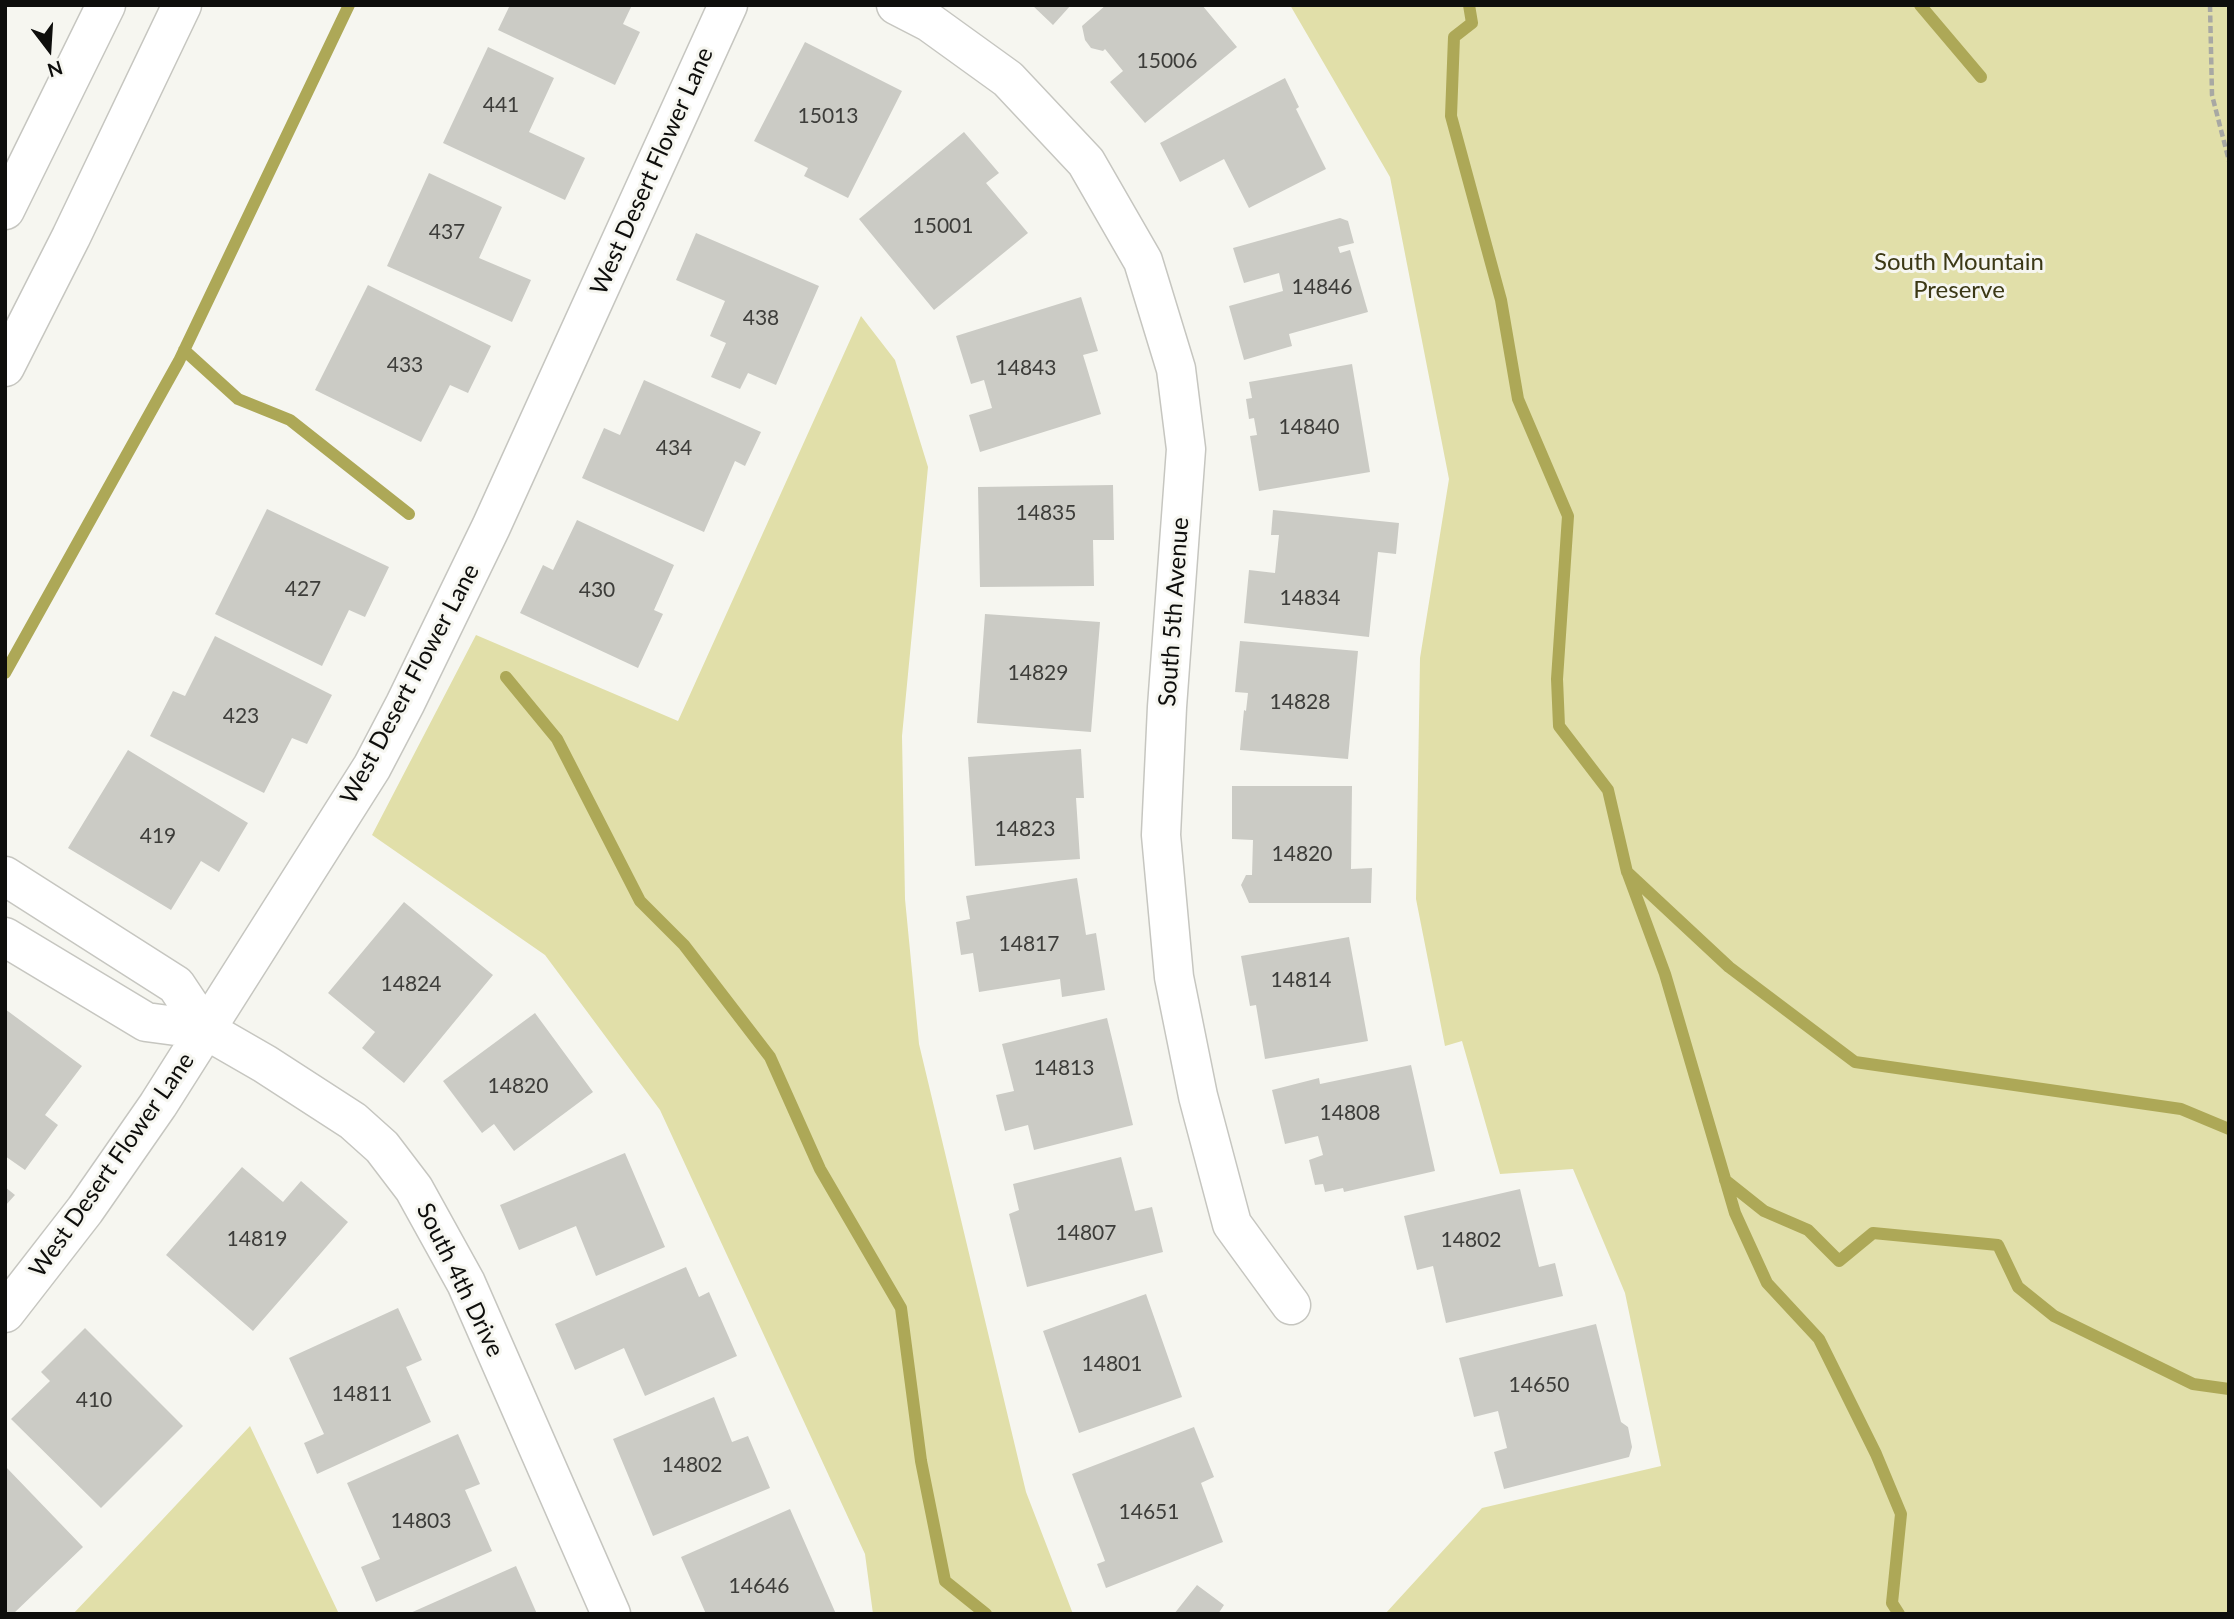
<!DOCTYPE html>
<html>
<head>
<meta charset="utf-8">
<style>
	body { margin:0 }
	#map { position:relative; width:2234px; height:1619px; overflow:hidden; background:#f6f6f0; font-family:Lato,sans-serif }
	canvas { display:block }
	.frame { position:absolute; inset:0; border:7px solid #0e0e0c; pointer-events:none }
	.north { position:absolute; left:14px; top:14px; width:70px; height:70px; -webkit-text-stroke:5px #f6f6f0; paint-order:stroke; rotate:163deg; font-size:19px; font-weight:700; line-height:28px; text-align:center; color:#0e0e0c }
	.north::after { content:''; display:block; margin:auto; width:24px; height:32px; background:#0e0e0c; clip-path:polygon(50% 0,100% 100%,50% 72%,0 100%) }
</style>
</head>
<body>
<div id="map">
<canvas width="2234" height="1619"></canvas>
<div class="frame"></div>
<div class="north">N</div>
</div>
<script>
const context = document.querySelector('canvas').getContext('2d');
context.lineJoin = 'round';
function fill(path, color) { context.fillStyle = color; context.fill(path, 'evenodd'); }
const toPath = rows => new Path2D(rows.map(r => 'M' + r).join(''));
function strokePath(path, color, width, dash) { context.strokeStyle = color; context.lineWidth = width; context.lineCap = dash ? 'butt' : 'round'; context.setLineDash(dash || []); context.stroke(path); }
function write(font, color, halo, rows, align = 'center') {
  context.font = font + ' Lato,sans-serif'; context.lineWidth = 6; context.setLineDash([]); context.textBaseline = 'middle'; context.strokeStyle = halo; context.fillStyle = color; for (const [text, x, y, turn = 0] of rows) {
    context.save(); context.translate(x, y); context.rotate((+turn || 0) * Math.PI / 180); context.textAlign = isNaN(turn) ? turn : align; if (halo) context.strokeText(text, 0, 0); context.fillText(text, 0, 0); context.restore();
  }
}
fill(toPath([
	[1290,5,2229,5,2229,1614,1385,1614,1482,1508,1661,1466,1625,1293,1573,1169,1500,1174,1462,1041,1445,1046,1416,899,1420,658,1449,479,1390,177],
	[861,316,895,360,928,467,902,736,905,899,919,1044,1026,1492,1073,1614,873,1614,865,1554,660,1110,545,955,372,835,476,635,678,721],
	[250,1426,339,1614,73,1614,162,1520]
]), '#e1dfa9');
strokePath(toPath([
	[1469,5,1472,23,1454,37,1451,116,1501,300,1518,399,1568,516,1557,679,1559,726,1608,790,1627,872,1729,967,1855,1062,2181,1109,2229,1129],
	[1920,5,1981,77],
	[184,350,238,399,290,420,409,514],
	[5,673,179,361,349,5],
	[506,677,557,739,640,901,684,945,770,1057,820,1169,901,1308,921,1461,945,1581,986,1614],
	[1628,874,1665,974,1735,1213,1767,1283,1819,1339,1876,1454,1901,1514,1892,1603,1899,1614],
	[1725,1180,1764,1211,1808,1230,1839,1261,1873,1233,1998,1245,2018,1287,2054,1316,2193,1384,2229,1389]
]), '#ada857', 12);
fill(toPath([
	[510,5,632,5,623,24,640,32,615,85,498,30],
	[1032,5,1071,5,1053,25],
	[1106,5,1202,5,1237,47,1145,123,1110,82,1123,71,1105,49,1103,51,1091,48,1085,40,1082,26],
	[805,42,902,91,848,198,804,176,808,168,754,141],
	[488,47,554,78,529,132,585,158,565,200,443,143],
	[1285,78,1299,107,1296,109,1326,169,1249,208,1224,159,1180,182,1160,143],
	[964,132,999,173,986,183,1028,233,934,310,859,219],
	[429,173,502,207,479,258,531,280,512,322,387,266],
	[1340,218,1348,221,1354,243,1338,247,1340,253,1350,250,1368,312,1289,334,1292,346,1244,360,1229,306,1283,291,1279,273,1244,283,1233,248],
	[696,233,819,286,776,385,748,373,740,389,711,377,726,343,710,336,725,301,676,280],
	[368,285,491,346,468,393,450,385,421,442,315,390],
	[1081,297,1098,351,1083,355,1101,414,980,452,969,415,992,408,984,380,971,384,956,336],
	[1352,364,1370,472,1259,491,1250,436,1257,435,1254,418,1249,419,1246,399,1252,398,1249,382],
	[644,380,761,432,745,466,735,461,704,532,582,478,604,428,620,435],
	[1113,485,1114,540,1093,540,1094,586,980,587,978,487],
	[267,509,389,567,365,617,349,610,322,666,215,614],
	[1273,510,1399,523,1396,554,1378,552,1369,637,1244,623,1249,570,1275,573,1279,535,1271,535],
	[577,520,674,565,654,610,663,614,638,668,520,613,543,565,553,570],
	[985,614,1100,622,1091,732,977,723],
	[215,636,332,695,307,744,292,738,264,793,150,736,173,691,185,696],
	[1240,641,1358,651,1348,759,1240,750,1244,710,1246,711,1248,693,1235,692],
	[1081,749,1084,798,1076,798,1080,859,975,866,968,757],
	[128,750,248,823,219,872,201,861,171,910,68,848],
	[1232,786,1352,786,1351,869,1372,868,1371,903,1249,903,1241,885,1246,875,1252,875,1253,840,1232,839],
	[1077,878,1086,935,1096,933,1105,990,1062,997,1060,979,979,992,973,953,961,955,956,922,970,919,966,896],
	[404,902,493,975,404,1083,362,1048,375,1032,328,993],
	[1349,937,1368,1041,1265,1059,1256,1005,1250,1006,1241,956],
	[5,1009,82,1066,45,1115,58,1125,25,1170,5,1156],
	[535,1013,593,1092,514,1151,494,1124,482,1133,443,1081],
	[1107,1018,1133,1125,1034,1150,1028,1125,1005,1131,996,1095,1014,1091,1002,1044],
	[1411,1065,1435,1171,1344,1192,1343,1188,1325,1192,1323,1184,1315,1185,1309,1160,1323,1155,1318,1136,1285,1144,1272,1090,1319,1078,1320,1084],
	[625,1153,665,1247,596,1276,576,1226,519,1250,500,1205],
	[1121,1157,1135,1211,1152,1207,1163,1252,1027,1287,1009,1214,1019,1210,1013,1184],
	[242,1167,283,1202,301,1181,348,1222,253,1331,166,1255],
	[5,1187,15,1195,5,1206],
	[1520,1189,1539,1267,1555,1263,1563,1296,1446,1323,1433,1266,1417,1270,1404,1216],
	[686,1267,699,1297,709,1292,737,1356,645,1396,624,1348,575,1370,555,1324],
	[1146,1294,1182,1397,1079,1433,1043,1331],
	[398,1308,422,1360,406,1367,431,1422,317,1474,304,1443,324,1434,289,1358],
	[1596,1324,1621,1422,1628,1427,1632,1447,1629,1457,1504,1489,1494,1452,1507,1448,1498,1411,1474,1417,1459,1358],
	[85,1328,183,1426,101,1508,11,1419,50,1381,41,1372],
	[714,1397,732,1442,748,1436,770,1488,653,1536,613,1439],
	[1194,1427,1214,1477,1201,1483,1223,1542,1106,1588,1097,1564,1105,1561,1072,1474],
	[458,1434,480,1484,465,1490,492,1551,376,1602,361,1567,380,1559,347,1483],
	[5,1466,83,1547,13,1614,5,1614],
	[790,1509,836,1614,706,1614,681,1557],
	[516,1566,537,1614,408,1614],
	[1197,1585,1224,1605,1218,1614,1174,1614]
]), '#cbcbc5');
const minor = toPath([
	[896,5,929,22,1008,79,1086,162,1143,261,1176,369,1186,449,1167,707,1161,835,1174,977,1198,1096,1232,1224,1291,1305],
	[5,210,106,5],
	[5,367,71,237,182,5],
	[5,876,176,985,206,1030],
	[5,937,146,1022,206,1030,265,1064,353,1121,382,1147,414,1189,466,1283,611,1614],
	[5,1313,85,1210,158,1105,372,767,405,704,491,527,728,5]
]);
strokePath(minor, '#c6c6c0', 41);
strokePath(toPath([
	[2210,5,2212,95,2229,161]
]), '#a8a8a3', 4.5, [7, 3.5]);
strokePath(minor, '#fff', 38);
write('21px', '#3d3d3a', null, [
	["15006",1167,61],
	["441",501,105],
	["15013",828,116],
	["15001",943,226],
	["437",447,232],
	["14846",1322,287],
	["438",761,318],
	["433",405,365],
	["14843",1026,368],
	["14840",1309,427],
	["434",674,448],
	["14835",1046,513],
	["427",303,589],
	["430",597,590],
	["14834",1310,598],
	["14829",1038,673],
	["14828",1300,702],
	["423",241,716],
	["14823",1025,829],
	["419",158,836],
	["14820",1302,854],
	["14817",1029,944],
	["14814",1301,980],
	["14824",411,984],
	["14813",1064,1068],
	["14820",518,1086],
	["14808",1350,1113],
	["14807",1086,1233],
	["14819",257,1239],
	["14802",1471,1240],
	["14801",1112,1364],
	["14650",1539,1385],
	["14811",362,1394],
	["410",94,1400],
	["14802",692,1465],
	["14651",1149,1512],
	["14803",421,1521],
	["14646",759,1586]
]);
write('24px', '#0e0e0c', '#f6f6f0', [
	["West Desert Flower Lane",652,171,-66],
	["South 5th Avenue",1174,612,-86],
	["West Desert Flower Lane",410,684,-62],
	["West Desert Flower Lane",112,1165,-55],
	["South 4th Drive",460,1280,64]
]);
write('24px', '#3b3815', '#f6f6f0', [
	["South Mountain",1959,262],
	["Preserve",1959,290]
]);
</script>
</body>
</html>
